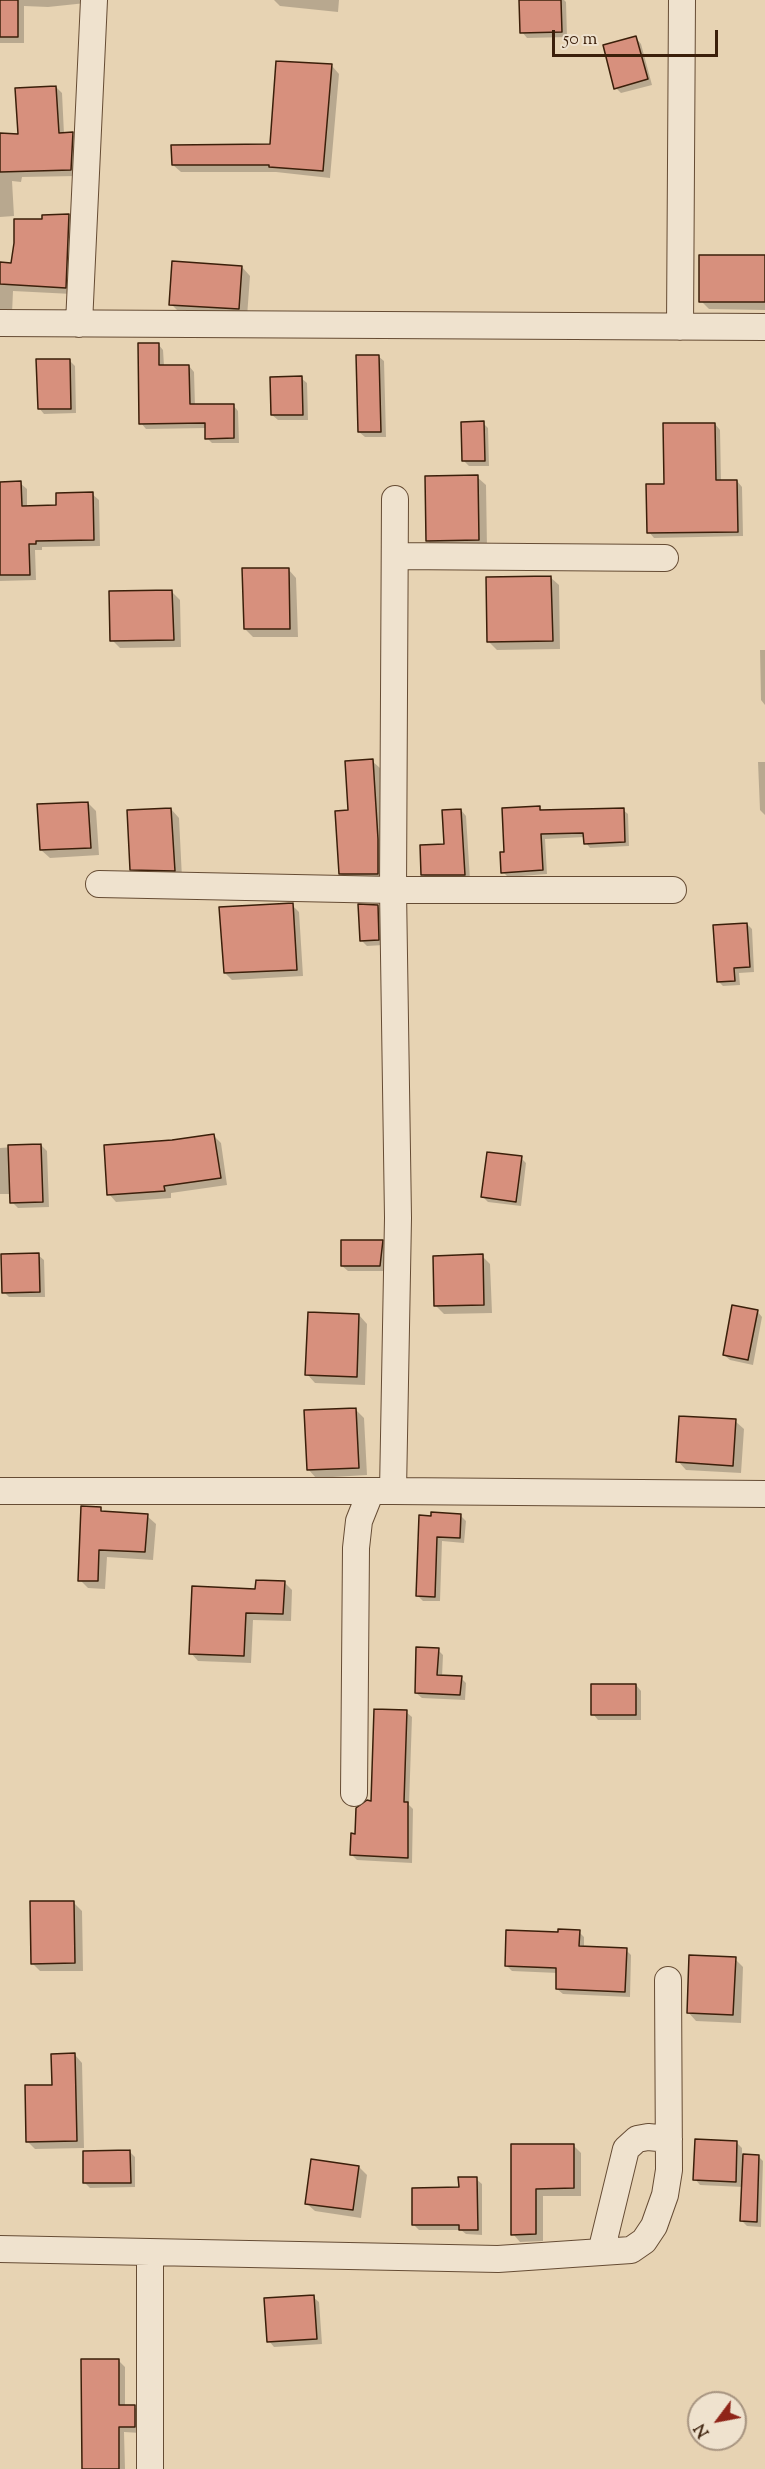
<!DOCTYPE html>
<html>
<head>
<meta charset="utf-8">
<style>
	body { margin:0 }
	#map { position:relative; width:765px; height:2469px; overflow:hidden; background:#e7d3b3; font-family:"Sorts Mill Goudy",serif }
	canvas { display:block }
	.north { position:absolute; left:687px; top:2391px; width:60px; height:60px; box-sizing:border-box; background:#efe2ce; border:2px solid #a79480; border-radius:50%; rotate:238deg; font-size:16px; font-weight:700; line-height:24px; text-align:center; color:#3b1f0a }
	.north::after { content:''; display:block; margin:auto; width:21px; height:27px; background:#8f2418; clip-path:polygon(50% 0,100% 100%,50% 72%,0 100%) }
	.scale { position:absolute; left:552px; top:30px; width:166px; height:27px; box-sizing:border-box; border:3px solid #3b1f0a; border-top:0; padding-left:8px; font-size:18px; line-height:21px; white-space:nowrap; color:#3b1f0a; -webkit-text-stroke:4px #efe2ce; paint-order:stroke }
</style>
</head>
<body>
<div id="map">
<canvas width="765" height="2469"></canvas>
<div class="north">N</div>
<div class="scale">50 m</div>
</div>
<script>
const context = document.querySelector('canvas').getContext('2d');
context.lineJoin = 'round';
function fill(path, color) { context.fillStyle = color; context.fill(path, 'evenodd'); }
const toPath = rows => new Path2D(rows.map(r => 'M' + r).join(''));
function strokePath(path, color, width, dash) { context.strokeStyle = color; context.lineWidth = width; context.lineCap = dash ? 'butt' : 'round'; context.setLineDash(dash || []); context.stroke(path); }
fill(toPath([
	[0,0,89,0,86,3,48,7,24,6,24,43,0,43],
	[274,0,339,0,338,12,280,6],
	[521,0,564,0,566,2,567,37,527,38,522,32],
	[636,38,641,44,652,85,621,93,616,88],
	[332,66,339,74,330,178,276,172,181,172,173,165,272,145],
	[56,87,62,93,64,134,72,134,78,140,77,176,22,177,21,182,12,181,14,216,0,217,0,135,19,136],
	[68,216,75,222,72,294,13,291,12,314,0,313,0,264,12,264,44,220],
	[765,257,765,310,709,309,701,301],
	[242,267,250,276,247,317,179,312,171,304],
	[158,344,163,350,164,366,189,366,194,372,195,406,233,405,238,411,239,443,212,443,207,438,207,428,146,429,141,423],
	[378,356,384,361,386,437,365,437,359,432],
	[69,360,75,366,76,413,44,414,39,408],
	[301,378,307,383,308,420,278,420,272,415],
	[483,423,488,428,489,466,469,466,464,461],
	[715,424,720,430,721,482,737,481,742,487,743,536,654,538,649,532,665,485],
	[477,477,486,485,487,548,436,549,428,541],
	[0,483,20,483,27,489,27,507,58,507,92,494,99,500,100,546,42,547,42,550,35,550,36,580,0,581],
	[288,569,296,578,298,637,253,637,245,629],
	[550,577,559,585,560,649,497,650,488,641],
	[172,592,180,600,181,647,120,648,112,640],
	[760,650,765,650,765,705,761,700],
	[372,761,380,768,384,881,348,881,340,873,349,812],
	[758,762,765,762,765,815,760,810],
	[88,803,96,811,99,855,50,858,41,850],
	[539,807,544,812,623,810,628,814,629,846,590,848,586,843,585,837,545,839,547,874,508,877,503,872,506,853],
	[171,809,179,818,182,878,140,877,132,869],
	[461,810,466,816,470,880,428,880,423,874,446,845],
	[292,905,299,912,303,976,232,980,225,973],
	[378,906,383,912,384,945,367,946,361,940],
	[747,924,752,929,754,972,739,973,740,985,723,986,718,981],
	[214,1136,221,1143,227,1185,171,1193,171,1198,116,1202,109,1194,172,1142],
	[41,1145,47,1151,49,1207,18,1208,12,1202,11,1194,0,1194,0,1148],
	[521,1158,526,1163,521,1206,488,1202,483,1197],
	[382,1241,387,1246,385,1271,348,1271,342,1266],
	[38,1255,44,1260,45,1297,9,1297,4,1292],
	[482,1256,490,1264,492,1313,444,1314,436,1306],
	[757,1311,762,1317,753,1365,730,1360,724,1355],
	[359,1315,367,1324,365,1385,315,1383,307,1374],
	[355,1409,364,1418,367,1475,316,1478,308,1469],
	[735,1421,744,1429,741,1473,686,1470,678,1461],
	[100,1509,104,1513,147,1516,156,1524,153,1560,107,1557,105,1589,88,1588,80,1580],
	[460,1515,466,1521,464,1543,442,1541,440,1601,423,1601,418,1596,421,1517],
	[284,1582,292,1590,291,1621,253,1620,251,1663,198,1661,191,1653,257,1590],
	[438,1650,443,1655,442,1677,461,1678,466,1683,465,1700,422,1698,416,1693],
	[636,1685,641,1691,641,1720,598,1720,593,1714],
	[406,1712,412,1717,409,1805,413,1809,412,1863,357,1860,351,1854,357,1835,372,1802],
	[73,1902,82,1911,83,1971,40,1971,32,1963],
	[579,1932,584,1937,584,1948,626,1950,631,1955,630,1997,563,1994,557,1989,558,1973,512,1971,506,1965,559,1934],
	[735,1959,743,1967,741,2023,696,2021,688,2012],
	[75,2055,82,2063,84,2148,35,2149,27,2141,53,2086],
	[736,2142,742,2148,742,2155,758,2156,763,2161,761,2227,747,2226,741,2220,743,2187,700,2185,695,2179],
	[573,2145,581,2153,581,2196,543,2196,543,2241,520,2242,513,2234,512,2146],
	[130,2152,135,2157,135,2187,90,2188,85,2183],
	[359,2167,367,2175,361,2218,315,2211,306,2203],
	[476,2179,482,2184,482,2235,466,2234,461,2230,419,2230,414,2225],
	[313,2297,319,2302,322,2344,274,2347,269,2341],
	[119,2361,125,2367,125,2406,134,2407,141,2413,141,2433,124,2432,125,2469,84,2469]
]), '#0003');
const building = toPath([
	[0,0,18,0,18,37,0,37,0,0],
	[519,0,561,0,562,32,520,33,519,0],
	[636,36,648,79,614,89,603,45,636,36],
	[276,61,332,64,323,171,269,167,269,165,172,165,171,145,270,144,276,61],
	[56,86,59,133,73,132,71,170,0,172,0,133,18,134,15,88,56,86],
	[69,214,66,288,0,284,0,262,11,263,14,243,14,219,42,219,42,215,69,214],
	[699,255,765,255,765,302,699,302,699,255],
	[172,261,242,266,239,309,169,305,172,261],
	[138,343,159,343,159,365,189,365,190,404,234,404,234,438,205,439,205,423,139,424,138,343],
	[356,355,379,355,381,432,358,432,356,355],
	[36,359,70,359,71,409,38,409,36,359],
	[302,376,303,415,271,415,270,377,302,376],
	[484,421,485,461,462,461,461,422,484,421],
	[663,423,715,423,716,480,737,480,738,532,647,533,646,484,664,484,663,423],
	[478,475,479,540,426,541,425,476,478,475],
	[21,481,22,506,56,505,56,493,93,492,94,540,36,541,36,544,29,544,30,575,0,575,0,482,21,481],
	[242,568,289,568,290,629,244,629,242,568],
	[551,576,553,641,487,642,486,577,551,576],
	[172,590,174,640,110,641,109,591,172,590],
	[373,759,378,839,378,874,339,874,335,811,348,810,345,761,373,759],
	[88,802,91,848,40,850,37,804,88,802],
	[540,806,540,810,624,808,625,842,584,844,583,833,541,834,543,870,501,873,500,852,504,852,502,808,540,806],
	[171,808,175,871,130,870,127,810,171,808],
	[461,809,465,875,421,875,420,845,444,844,442,810,461,809],
	[293,903,297,970,224,973,219,907,293,903],
	[358,904,378,905,379,940,360,941,358,904],
	[747,923,750,967,734,968,735,981,717,982,713,925,747,923],
	[214,1134,221,1178,164,1186,165,1191,107,1195,104,1145,172,1140,214,1134],
	[41,1144,43,1202,10,1203,8,1145,41,1144],
	[487,1152,522,1156,516,1202,481,1197,487,1152],
	[341,1240,383,1240,380,1266,341,1266,341,1240],
	[39,1253,40,1292,2,1293,1,1254,39,1253],
	[483,1254,484,1305,434,1306,433,1256,483,1254],
	[732,1305,758,1310,748,1360,723,1355,732,1305],
	[308,1312,359,1314,357,1377,305,1375,308,1312],
	[356,1408,359,1468,307,1470,304,1410,356,1408],
	[679,1416,736,1419,733,1466,676,1462,679,1416],
	[81,1506,101,1507,101,1511,148,1514,145,1552,99,1550,98,1581,78,1581,81,1506],
	[431,1512,461,1514,460,1538,437,1537,435,1597,416,1596,419,1515,431,1516,431,1512],
	[256,1580,285,1581,283,1614,246,1613,244,1656,189,1654,192,1586,255,1589,256,1580],
	[416,1647,439,1648,437,1675,462,1676,460,1695,415,1693,416,1647],
	[591,1684,636,1684,636,1715,591,1715,591,1684],
	[374,1709,407,1710,404,1802,408,1802,408,1858,350,1855,351,1833,355,1834,356,1808,367,1800,371,1801,374,1709],
	[30,1901,74,1901,75,1963,31,1964,30,1901],
	[558,1929,580,1930,579,1946,627,1948,625,1992,556,1989,556,1968,505,1966,506,1930,558,1932,558,1929],
	[689,1955,736,1957,733,2015,687,2013,689,1955],
	[75,2053,77,2141,26,2142,25,2085,52,2085,51,2054,75,2053],
	[695,2139,737,2141,736,2182,693,2180,695,2139],
	[511,2144,574,2144,574,2188,536,2189,536,2234,511,2235,511,2144],
	[130,2150,131,2183,83,2183,83,2151,130,2150],
	[743,2154,759,2155,757,2222,740,2221,743,2154],
	[311,2159,359,2166,353,2210,305,2204,311,2159],
	[458,2177,477,2177,478,2230,459,2230,459,2225,412,2225,412,2188,459,2187,458,2177],
	[314,2295,317,2339,267,2342,264,2298,314,2295],
	[81,2359,119,2359,119,2405,135,2405,135,2427,119,2427,119,2469,82,2469,81,2359]
]);
fill(building, '#d7907d');
strokePath(building, '#3b1f0a', 1.5);
const minor = toPath([
	[0,323,765,327],
	[79,324,94,0],
	[680,327,682,0],
	[395,556,665,558],
	[99,884,393,890,673,890],
	[0,1491,393,1491,765,1494],
	[393,1491,398,1218,393,890,395,499],
	[354,1793,356,1548,359,1521,371,1491],
	[0,2249,498,2259,631,2250,644,2241,654,2226,665,2195,669,2170,668,1980],
	[601,2252,626,2149,637,2139,648,2137,669,2139],
	[150,2253,150,2469]
]);
strokePath(minor, '#664c34', 28);
strokePath(minor, '#efe2ce', 26);
</script>
</body>
</html>
